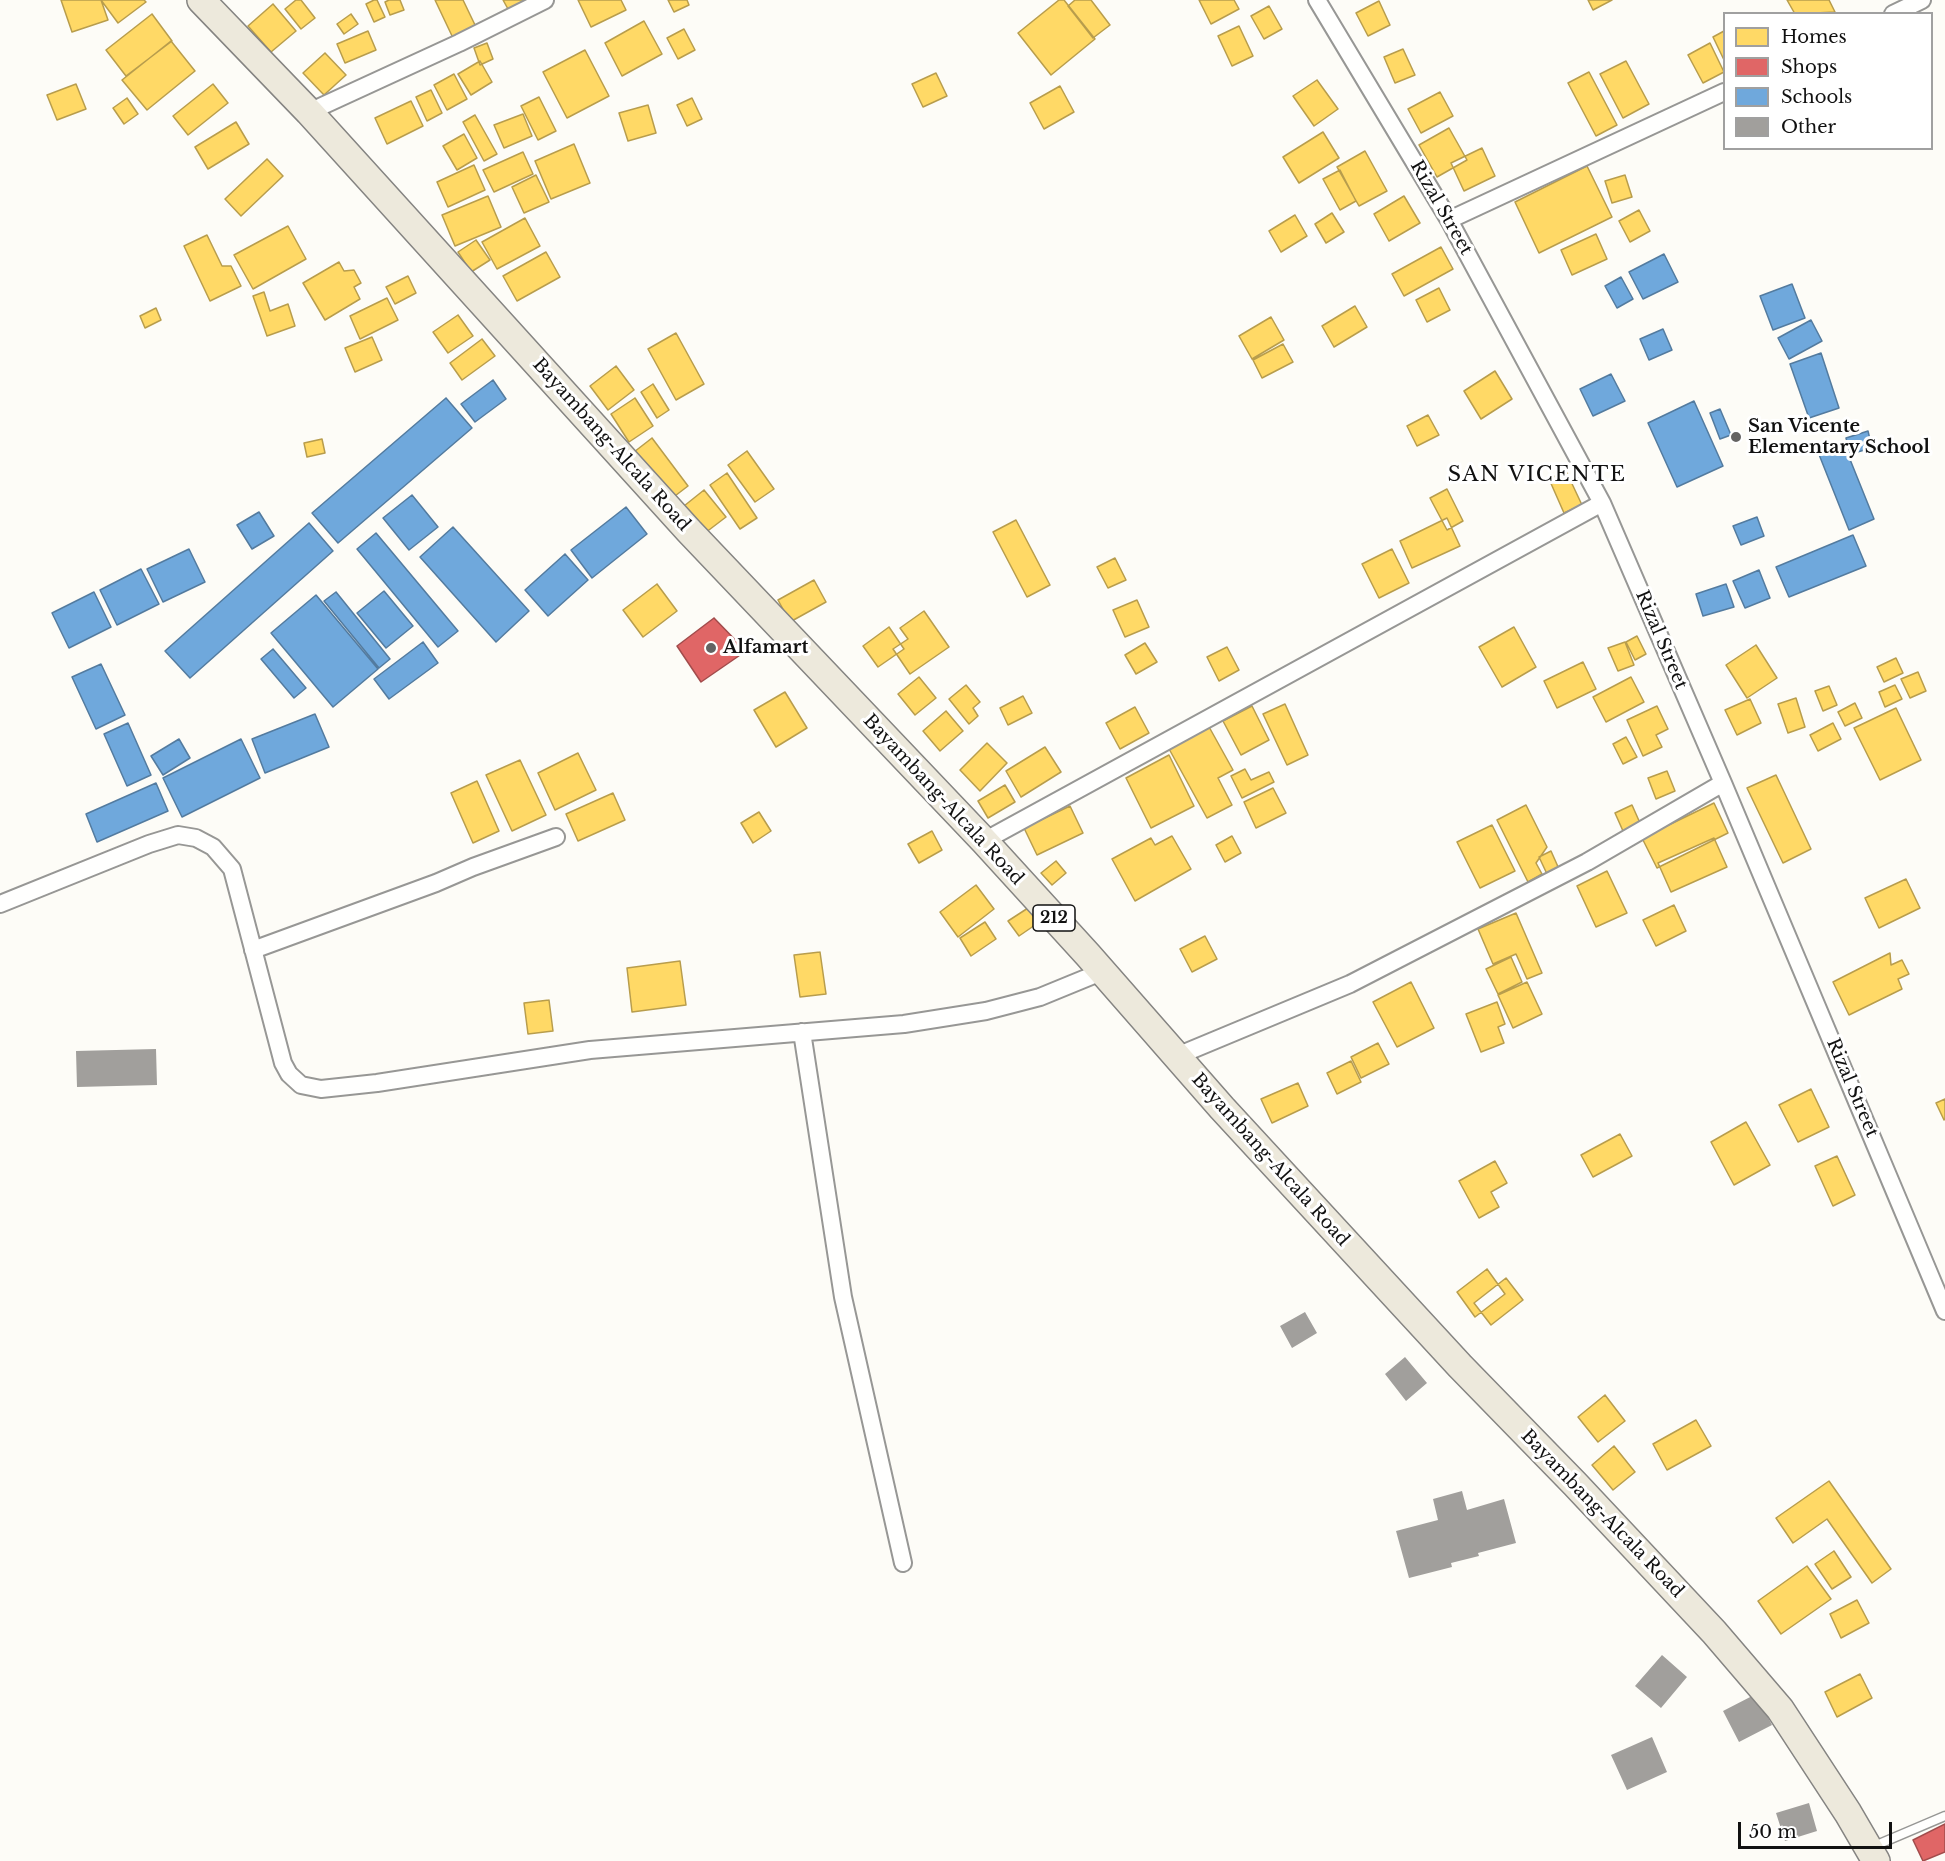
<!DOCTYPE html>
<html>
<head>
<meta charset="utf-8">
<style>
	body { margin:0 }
	#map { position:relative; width:1945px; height:1861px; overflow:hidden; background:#fdfcf7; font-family:"Libre Baskerville",serif }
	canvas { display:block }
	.legend { position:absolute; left:1723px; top:12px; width:210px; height:138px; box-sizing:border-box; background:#fff; border:2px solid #a0a0a0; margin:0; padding:8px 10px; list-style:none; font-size:18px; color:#111 }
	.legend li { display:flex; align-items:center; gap:12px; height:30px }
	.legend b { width:30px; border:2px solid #a0a0a0 }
	.scale { position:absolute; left:1738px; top:1822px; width:154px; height:27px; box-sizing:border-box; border:3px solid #111; border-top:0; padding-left:8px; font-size:18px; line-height:21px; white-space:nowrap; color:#111; -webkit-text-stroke:4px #fff; paint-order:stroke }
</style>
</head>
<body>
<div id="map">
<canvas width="1945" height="1861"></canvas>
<ul class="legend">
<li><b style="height:16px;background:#ffd966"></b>Homes</li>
<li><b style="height:16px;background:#e06666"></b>Shops</li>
<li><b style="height:16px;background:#6fa8dc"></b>Schools</li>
<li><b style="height:16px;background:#a19f9c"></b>Other</li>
</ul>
<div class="scale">50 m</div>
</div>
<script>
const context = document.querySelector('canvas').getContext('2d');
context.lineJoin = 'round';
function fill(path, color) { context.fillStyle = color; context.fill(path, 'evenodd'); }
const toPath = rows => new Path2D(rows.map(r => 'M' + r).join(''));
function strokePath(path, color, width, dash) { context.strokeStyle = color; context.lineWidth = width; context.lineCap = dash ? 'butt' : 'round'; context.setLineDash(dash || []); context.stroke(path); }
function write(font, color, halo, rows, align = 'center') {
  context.font = font + ' "Libre Baskerville",serif'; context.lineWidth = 6; context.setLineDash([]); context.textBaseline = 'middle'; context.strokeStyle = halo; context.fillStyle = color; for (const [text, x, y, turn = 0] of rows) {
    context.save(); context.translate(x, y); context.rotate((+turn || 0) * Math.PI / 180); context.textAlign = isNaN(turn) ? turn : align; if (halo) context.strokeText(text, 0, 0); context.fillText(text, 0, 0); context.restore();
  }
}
const homes = toPath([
	[61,0,101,0,108,20,72,32,61,0],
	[101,0,144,0,146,2,118,23,101,0],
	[296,0,301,0,315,18,301,29,285,9,296,0],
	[374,0,377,0,385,17,374,22,366,4,374,0],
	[389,0,400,0,404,10,390,15,385,2,389,0],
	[435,0,463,0,476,27,453,38,435,0],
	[503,0,526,0,508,9,503,0],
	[578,0,621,0,626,10,591,27,578,0],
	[668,0,687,0,689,5,674,12,668,0],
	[1059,0,1064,0,1095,39,1051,75,1018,33,1059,0],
	[1075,0,1091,0,1110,25,1093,38,1068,6,1075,0],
	[1199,0,1234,0,1239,9,1211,24,1199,0],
	[1588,0,1612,0,1593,10,1588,0],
	[1787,0,1829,0,1835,12,1795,14,1787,0],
	[1379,1,1390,25,1368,36,1356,13,1379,1],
	[273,4,296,31,271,52,248,26,273,4],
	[1269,6,1282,29,1264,39,1251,16,1269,6],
	[152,14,172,41,126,76,106,50,152,14],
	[351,14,358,24,344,34,337,24,351,14],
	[644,21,662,54,622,76,605,43,644,21],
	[1239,26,1253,56,1232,66,1218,36,1239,26],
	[684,29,695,50,678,59,667,38,684,29],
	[368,31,376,50,345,63,337,44,368,31],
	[1724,31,1724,60,1713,37,1724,31],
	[171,41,195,71,147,110,122,80,171,41],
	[487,43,493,59,480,65,474,48,487,43],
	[1710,43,1724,72,1703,83,1688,55,1710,43],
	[1403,49,1415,75,1395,83,1384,57,1403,49],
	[585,50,609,96,567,118,543,72,585,50],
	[325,53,346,75,324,95,303,73,325,53],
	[480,61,492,82,471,95,458,74,480,61],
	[1626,61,1649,104,1623,118,1600,74,1626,61],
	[1589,72,1617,125,1596,136,1568,83,1589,72],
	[936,73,947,96,923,107,912,84,936,73],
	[454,74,467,99,447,110,434,85,454,74],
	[1317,80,1338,109,1314,126,1293,96,1317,80],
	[76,84,86,109,57,120,47,95,76,84],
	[213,84,228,103,188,135,173,116,213,84],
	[1060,86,1074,112,1044,129,1030,103,1060,86],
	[431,90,442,113,427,121,416,97,431,90],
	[1440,92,1453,116,1421,133,1408,109,1440,92],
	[539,97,556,131,538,140,521,106,539,97],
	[127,98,138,114,124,124,113,108,127,98],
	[692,98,702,119,687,126,677,105,692,98],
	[411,101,423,126,387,144,375,118,411,101],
	[648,105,656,133,628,141,619,113,648,105],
	[523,114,532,136,504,148,494,125,523,114],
	[475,115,497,154,484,161,463,122,475,115],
	[236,122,249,144,208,169,195,147,236,122],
	[1449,128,1467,160,1437,177,1419,145,1449,128],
	[1323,132,1339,158,1299,183,1283,157,1323,132],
	[464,134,477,158,457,170,443,146,464,134],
	[574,144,590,183,551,199,535,161,574,144],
	[1482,148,1495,176,1464,191,1451,163,1482,148],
	[1365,151,1387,191,1359,206,1337,167,1365,151],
	[523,152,533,174,494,192,483,170,523,152],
	[267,159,283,176,241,216,225,199,267,159],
	[474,165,485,190,448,207,437,182,474,165],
	[1587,166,1612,217,1539,253,1515,202,1587,166],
	[1340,170,1356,201,1340,210,1323,179,1340,170],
	[536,175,549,202,524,213,512,187,536,175],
	[1625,175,1632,197,1612,203,1605,181,1625,175],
	[488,196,501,227,455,246,442,215,488,196],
	[1404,196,1420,223,1389,241,1374,214,1404,196],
	[1639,210,1650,231,1630,242,1619,221,1639,210],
	[1332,213,1344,232,1326,243,1315,224,1332,213],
	[1295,215,1307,236,1281,252,1269,231,1295,215],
	[525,218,540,246,497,269,482,242,525,218],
	[288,226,306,259,253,289,234,255,288,226],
	[1596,234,1607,259,1572,275,1561,250,1596,234],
	[207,235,222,266,231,266,241,286,210,301,184,246,207,235],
	[476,240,490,260,471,272,458,252,476,240],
	[1441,247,1453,269,1404,296,1392,274,1441,247],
	[546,252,560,277,517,301,503,276,546,252],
	[339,262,344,271,354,270,361,283,354,287,360,299,325,320,303,283,339,262],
	[408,276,416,293,395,304,386,287,408,276],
	[1439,288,1450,310,1427,322,1416,300,1439,288],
	[264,292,270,311,288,304,295,326,267,336,253,296,264,292],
	[387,298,398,320,360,339,350,316,387,298],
	[1355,306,1367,327,1334,347,1322,326,1355,306],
	[156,308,161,320,145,328,140,316,156,308],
	[458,315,473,336,448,353,433,332,458,315],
	[1271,317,1284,340,1252,359,1239,336,1271,317],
	[676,333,704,384,676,400,648,349,676,333],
	[372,337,382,360,355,372,345,348,372,337],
	[482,339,495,356,462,380,450,363,482,339],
	[1283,344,1293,362,1262,378,1253,360,1283,344],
	[616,366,634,390,608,410,590,386,616,366],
	[1495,371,1512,399,1481,419,1464,391,1495,371],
	[653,384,669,410,657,418,641,392,653,384],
	[635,398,653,426,629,442,611,414,635,398],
	[1428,415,1439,435,1417,446,1407,426,1428,415],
	[652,438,688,486,671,499,634,452,652,438],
	[322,439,325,453,307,457,304,443,322,439],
	[747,451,774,489,755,502,728,465,747,451],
	[1566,471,1582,505,1564,513,1549,479,1566,471],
	[727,473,757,518,740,529,710,485,727,473],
	[1447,489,1463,521,1447,530,1430,498,1447,489],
	[704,490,726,517,705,533,684,506,704,490],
	[1447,518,1460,546,1412,568,1400,541,1447,518],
	[1016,520,1050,585,1027,597,993,532,1016,520],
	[1392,549,1409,583,1379,598,1362,564,1392,549],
	[1115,558,1126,580,1108,588,1097,567,1115,558],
	[814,580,826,602,790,622,778,600,814,580],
	[657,584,677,611,643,637,623,610,657,584],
	[1137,600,1149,627,1125,637,1113,610,1137,600],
	[924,611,949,647,910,674,893,649,908,639,900,628,924,611],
	[889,627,904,649,878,667,863,646,889,627],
	[1514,627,1536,667,1502,687,1479,647,1514,627],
	[1637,636,1646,654,1635,660,1626,642,1637,636],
	[1625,642,1634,665,1618,671,1608,648,1625,642],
	[1145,643,1157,662,1136,674,1125,655,1145,643],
	[1756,645,1777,678,1747,698,1726,665,1756,645],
	[1227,647,1239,670,1219,681,1207,657,1227,647],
	[1896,658,1903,673,1884,682,1877,667,1896,658],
	[1583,662,1596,689,1557,708,1544,681,1583,662],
	[1918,672,1926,691,1910,698,1901,679,1918,672],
	[919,677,936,698,915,715,898,694,919,677],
	[1631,677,1644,702,1606,722,1593,697,1631,677],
	[966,685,980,702,973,708,978,716,969,724,949,699,966,685],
	[1895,685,1902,699,1885,707,1879,692,1895,685],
	[1829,686,1837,705,1823,711,1815,691,1829,686],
	[785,692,807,728,776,747,754,710,785,692],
	[1023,696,1032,713,1008,725,1000,708,1023,696],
	[1796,698,1805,727,1788,733,1778,704,1796,698],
	[1750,699,1761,723,1737,735,1725,710,1750,699],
	[1855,703,1862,718,1845,726,1838,712,1855,703],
	[1285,704,1308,755,1287,765,1263,714,1285,704],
	[1252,706,1269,740,1241,755,1223,721,1252,706],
	[1657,706,1668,729,1656,735,1662,747,1643,756,1627,720,1657,706],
	[1135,707,1149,733,1120,749,1106,723,1135,707],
	[1896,708,1921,760,1880,780,1854,728,1896,708],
	[946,711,963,731,940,751,923,731,946,711],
	[1833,723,1841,739,1818,751,1810,735,1833,723],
	[1208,725,1233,770,1218,778,1232,805,1207,818,1168,747,1208,725],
	[1626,737,1637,757,1623,764,1613,744,1626,737],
	[987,743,1007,763,980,791,960,770,987,743],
	[1045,747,1061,772,1021,797,1006,771,1045,747],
	[578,753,596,790,555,810,538,773,578,753],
	[1169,755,1194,806,1151,828,1126,778,1169,755],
	[520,760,546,815,512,831,486,775,520,760],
	[1245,769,1251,780,1269,772,1274,782,1242,798,1231,776,1245,769],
	[1667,771,1675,791,1656,799,1648,778,1667,771],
	[1776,775,1811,849,1783,863,1747,788,1776,775],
	[477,781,499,831,473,843,451,793,477,781],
	[1005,785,1015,802,988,818,978,801,1005,785],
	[1273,788,1286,813,1256,828,1244,802,1273,788],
	[613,793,625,820,578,841,566,814,613,793],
	[1714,803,1728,833,1657,868,1642,838,1714,803],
	[1526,805,1547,847,1536,863,1542,874,1528,882,1497,820,1526,805],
	[1632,805,1640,823,1623,831,1615,813,1632,805],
	[1070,806,1083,833,1037,855,1024,828,1070,806],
	[759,812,771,831,753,843,741,823,759,812],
	[1492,825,1515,871,1480,888,1457,842,1492,825],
	[932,831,942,850,919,863,908,844,932,831],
	[1172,836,1191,869,1135,901,1112,859,1151,838,1155,845,1172,836],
	[1232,836,1241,853,1225,862,1216,845,1232,836],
	[1714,838,1727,867,1671,892,1658,863,1714,838],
	[1551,851,1559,869,1547,874,1539,857,1551,851],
	[1056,861,1066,873,1052,885,1041,873,1056,861],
	[1607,871,1627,913,1596,927,1577,886,1607,871],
	[1906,879,1920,908,1879,928,1865,898,1906,879],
	[976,885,994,909,958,937,940,912,976,885],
	[1674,905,1686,931,1656,946,1643,920,1674,905],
	[1028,908,1038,923,1019,936,1008,921,1028,908],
	[1516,913,1542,973,1527,979,1516,954,1493,964,1478,929,1516,913],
	[985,922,996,939,971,956,960,938,985,922],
	[1205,936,1217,959,1192,972,1180,949,1205,936],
	[820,952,826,994,800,997,794,955,820,952],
	[1890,953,1891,965,1902,960,1909,974,1898,979,1902,989,1849,1015,1833,982,1890,953],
	[1511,957,1522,982,1498,994,1486,969,1511,957],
	[680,961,686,1005,632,1012,627,968,680,961],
	[1411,982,1434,1028,1397,1047,1373,1002,1411,982],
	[1527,982,1542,1014,1513,1028,1498,995,1527,982],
	[549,1000,553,1031,528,1034,524,1003,549,1000],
	[1497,1002,1505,1024,1498,1027,1504,1043,1481,1052,1466,1014,1497,1002],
	[1378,1043,1389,1064,1361,1078,1351,1057,1378,1043],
	[1351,1061,1361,1082,1337,1094,1327,1073,1351,1061],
	[1298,1083,1308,1106,1272,1123,1261,1099,1298,1083],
	[1811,1089,1829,1127,1798,1142,1779,1105,1811,1089],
	[1945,1099,1945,1119,1944,1120,1936,1103,1945,1099],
	[1746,1122,1770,1165,1734,1185,1711,1142,1746,1122],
	[1620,1134,1632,1156,1593,1177,1581,1155,1620,1134],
	[1837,1156,1855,1195,1833,1206,1815,1166,1837,1156],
	[1495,1161,1507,1183,1491,1192,1499,1207,1479,1218,1459,1181,1495,1161],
	[1487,1269,1505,1294,1475,1317,1457,1292,1487,1269],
	[1506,1278,1523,1300,1491,1325,1474,1303,1506,1278],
	[1605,1395,1625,1421,1598,1442,1578,1417,1605,1395],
	[1696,1420,1711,1446,1667,1470,1653,1444,1696,1420],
	[1614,1446,1635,1472,1613,1490,1592,1465,1614,1446],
	[1829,1481,1891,1569,1872,1583,1827,1519,1793,1543,1776,1518,1829,1481],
	[1834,1551,1851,1577,1832,1589,1815,1564,1834,1551],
	[1807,1566,1831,1599,1781,1634,1758,1601,1807,1566],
	[1857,1600,1869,1623,1841,1638,1830,1614,1857,1600],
	[1860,1674,1872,1698,1837,1717,1825,1692,1860,1674]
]);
fill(homes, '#ffd966');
strokePath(homes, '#b89d4c', 1.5);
const shops = toPath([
	[714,618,746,651,701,682,677,646,714,618],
	[1945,1824,1945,1852,1923,1861,1913,1840,1945,1824]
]);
fill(shops, '#e06666');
strokePath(shops, '#a24c4c', 1.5);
const schools = toPath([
	[1664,254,1678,282,1643,299,1629,272,1664,254],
	[1621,277,1633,299,1617,308,1605,286,1621,277],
	[1792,284,1805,318,1773,330,1760,296,1792,284],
	[1811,320,1822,341,1789,359,1778,338,1811,320],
	[1663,329,1672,350,1649,360,1640,339,1663,329],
	[1821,353,1839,408,1809,418,1790,364,1821,353],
	[1611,374,1625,401,1593,416,1580,389,1611,374],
	[493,380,506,399,475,422,461,404,493,380],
	[446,398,472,428,338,543,312,513,446,398],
	[1694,401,1723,466,1677,487,1648,423,1694,401],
	[1720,409,1731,435,1720,439,1710,413,1720,409],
	[1868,431,1872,448,1850,454,1846,438,1868,431],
	[1843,442,1874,519,1849,530,1818,452,1843,442],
	[412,495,438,527,409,550,383,518,412,495],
	[626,507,647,534,592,578,571,550,626,507],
	[259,512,274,536,252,549,237,525,259,512],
	[1757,517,1764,536,1741,545,1733,526,1757,517],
	[309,523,333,551,190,678,165,651,309,523],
	[453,527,529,611,496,642,420,557,453,527],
	[376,533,458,631,438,647,357,549,376,533],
	[1853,535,1866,566,1789,597,1776,567,1853,535],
	[189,549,205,582,163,602,147,569,189,549],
	[565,554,588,580,548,616,525,590,565,554],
	[141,569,159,604,117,625,100,590,141,569],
	[1759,570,1770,598,1745,608,1733,581,1759,570],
	[1726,584,1734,607,1703,616,1696,594,1726,584],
	[384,591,413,626,386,648,357,613,384,591],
	[94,592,111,627,69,648,52,613,94,592],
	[336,592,390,659,379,668,324,601,336,592],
	[316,595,378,669,333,707,271,633,316,595],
	[423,642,438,663,389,699,374,679,423,642],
	[273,649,306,688,294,698,261,659,273,649],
	[101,664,125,715,96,729,72,677,101,664],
	[315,714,329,747,265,773,252,739,315,714],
	[128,723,151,775,127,786,104,734,128,723],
	[179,739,190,758,163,775,151,756,179,739],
	[241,739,260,778,182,817,163,778,241,739],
	[156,783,168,811,97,842,86,814,156,783]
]);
fill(schools, '#6fa8dc');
strokePath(schools, '#537b9f', 1.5);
fill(toPath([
	[156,1049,157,1085,77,1087,76,1051],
	[1305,1312,1317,1333,1292,1348,1280,1326],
	[1405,1357,1427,1383,1406,1401,1385,1374],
	[1462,1491,1467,1510,1504,1499,1516,1543,1478,1553,1479,1556,1451,1563,1452,1567,1409,1578,1396,1531,1438,1520,1433,1499],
	[1662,1655,1687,1677,1661,1708,1635,1686],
	[1756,1694,1772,1725,1739,1742,1723,1711],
	[1652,1737,1667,1772,1627,1790,1611,1755],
	[1809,1803,1817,1831,1785,1841,1776,1813]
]), '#a19f9c');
const service = toPath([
	[1872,1847,1945,1816]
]);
const minor = toPath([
	[1317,0,1449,220,1602,503,1723,783,1945,1311],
	[1893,14,1922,0],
	[309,112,459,43,545,0],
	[1449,220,1724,92],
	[984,841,1602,503],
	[0,904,149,844,178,835,196,838,213,847,232,869,283,1063,289,1074,301,1085,321,1089,377,1083,590,1050,904,1024,986,1011,1040,997,1101,972],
	[253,950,436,883,473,867,556,837],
	[802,1032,843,1297,903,1563],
	[1177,1056,1350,984,1587,862,1723,783]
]);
const primary = toPath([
	[201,0,309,112,689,531,984,841,1088,955,1222,1108,1460,1366,1575,1484,1714,1632,1780,1709,1848,1813,1876,1861]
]);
strokePath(service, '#979795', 11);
strokePath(minor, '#979795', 20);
strokePath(primary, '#858482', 30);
strokePath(service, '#fffffe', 8);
strokePath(minor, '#fffffe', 16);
strokePath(primary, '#ede9dc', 27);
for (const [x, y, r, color] of [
	[1736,437,6,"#646362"],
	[711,648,6,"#646362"]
]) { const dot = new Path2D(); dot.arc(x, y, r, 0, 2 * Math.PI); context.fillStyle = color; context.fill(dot); strokePath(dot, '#fff', 2); }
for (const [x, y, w] of [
	[1054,918,42]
]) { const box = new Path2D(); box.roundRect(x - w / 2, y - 13, w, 26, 4.5); context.fillStyle = '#fff'; context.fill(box); strokePath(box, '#111', 1.5); }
write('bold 16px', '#111', null, [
	["212",1054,918]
]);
write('18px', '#111', '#fff', [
	["Rizal Street",1441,208,60],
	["Bayambang-Alcala Road",611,445,48],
	["Rizal Street",1661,640,67],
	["Bayambang-Alcala Road",943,800,47],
	["Rizal Street",1852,1088,67],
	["Bayambang-Alcala Road",1270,1160,48],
	["Bayambang-Alcala Road",1602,1514,46]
]);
write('bold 18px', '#111', '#fff', [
	["San Vicente",1748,427],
	["Elementary School",1748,448],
	["Alfamart",723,648]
], 'left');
context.letterSpacing = '1.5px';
write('21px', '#111', '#fff', [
	["SAN VICENTE",1537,475]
]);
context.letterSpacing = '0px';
</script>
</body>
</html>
